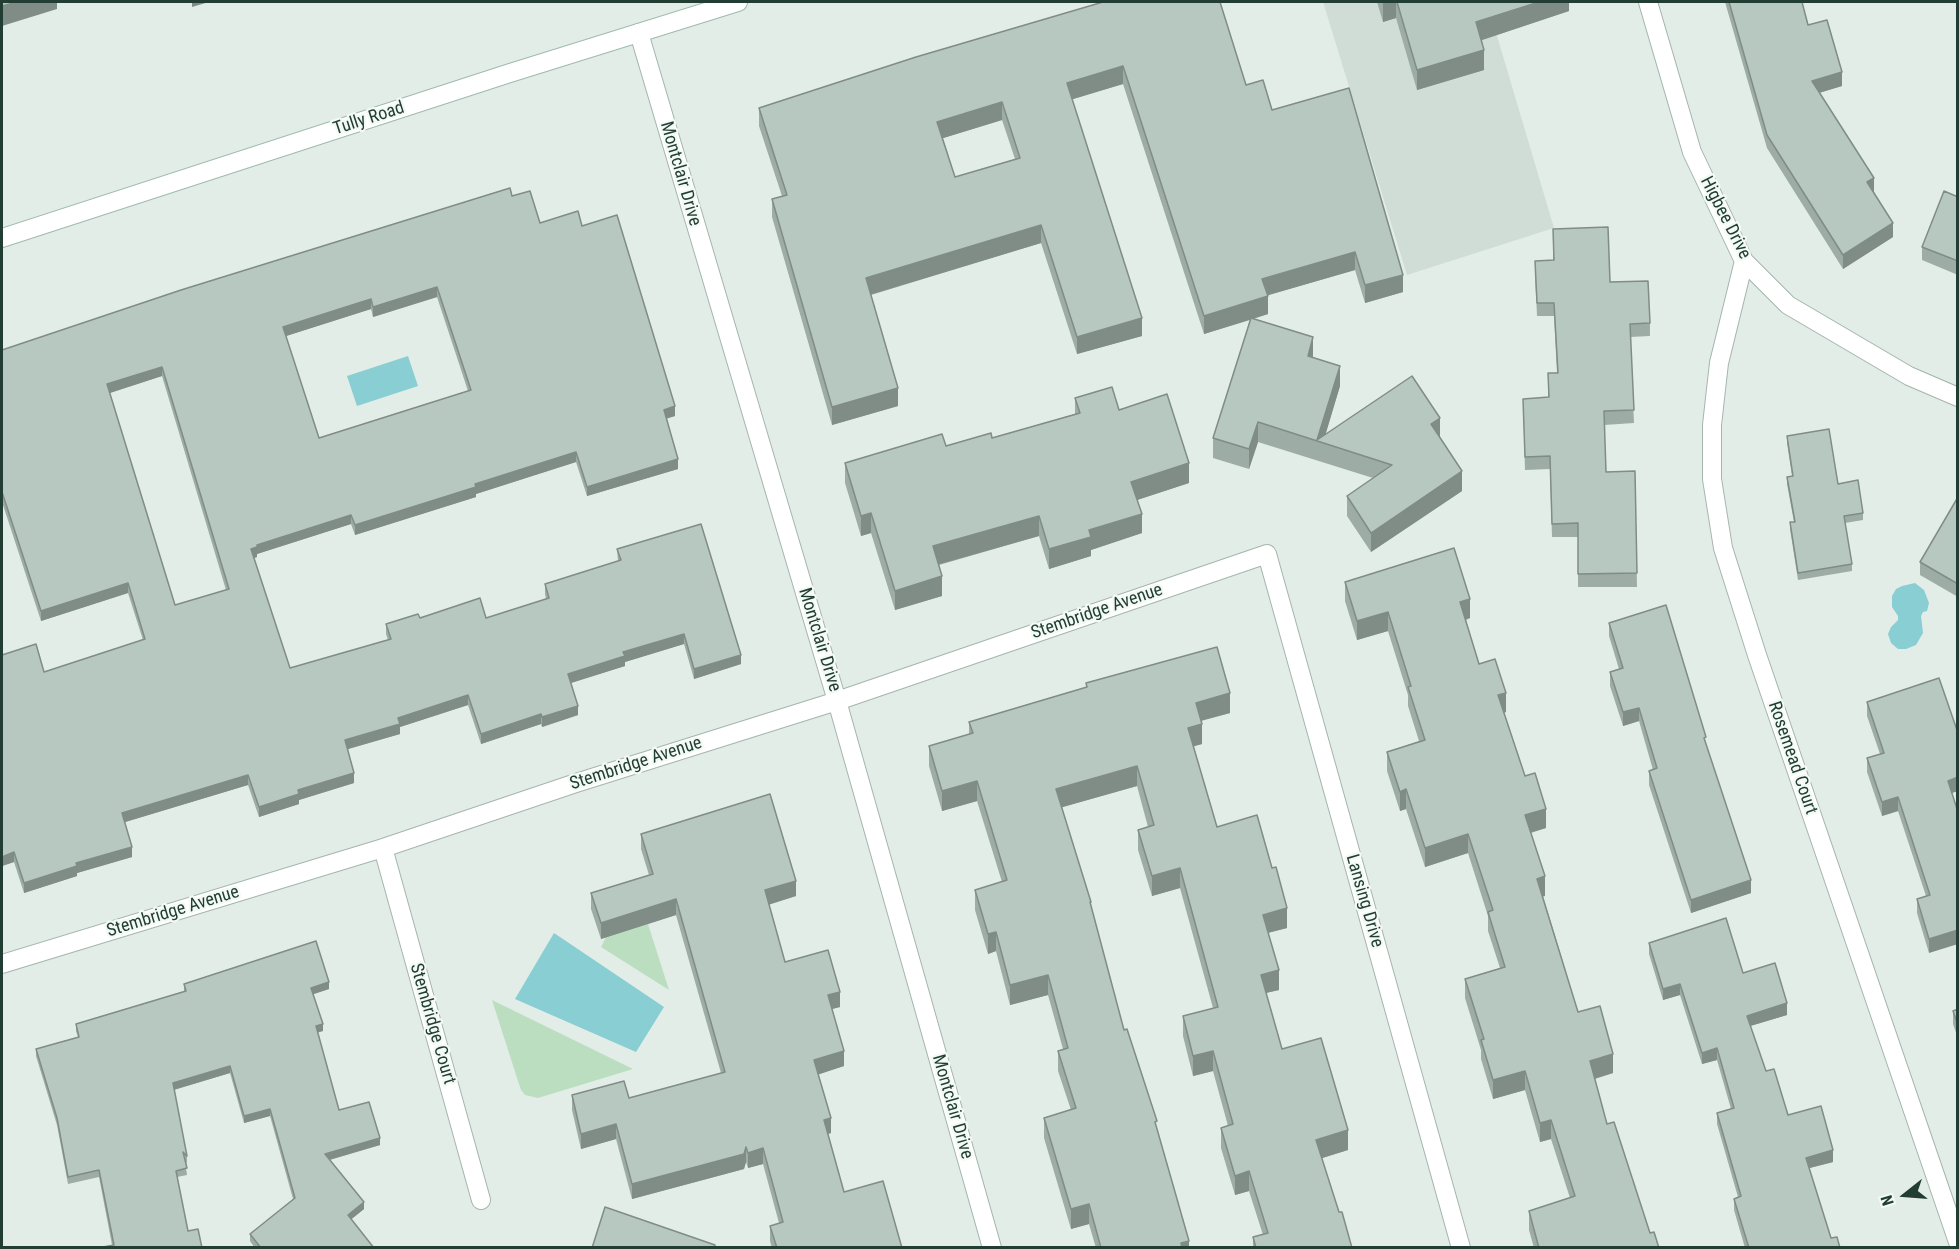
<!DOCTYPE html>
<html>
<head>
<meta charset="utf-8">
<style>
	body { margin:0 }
	#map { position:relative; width:1959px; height:1249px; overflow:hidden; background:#e2ede7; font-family:"Roboto Condensed",sans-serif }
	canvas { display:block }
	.frame { position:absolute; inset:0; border:3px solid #223e34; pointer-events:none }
	.north { position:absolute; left:1875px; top:1165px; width:60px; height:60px; -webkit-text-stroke:4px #f3f9f5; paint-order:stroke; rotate:253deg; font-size:16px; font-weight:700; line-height:24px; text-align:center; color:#223e34 }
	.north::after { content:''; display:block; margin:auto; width:21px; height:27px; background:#223e34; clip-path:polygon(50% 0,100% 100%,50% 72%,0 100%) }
</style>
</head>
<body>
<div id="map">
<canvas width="1959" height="1249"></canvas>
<div class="frame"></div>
<div class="north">N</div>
</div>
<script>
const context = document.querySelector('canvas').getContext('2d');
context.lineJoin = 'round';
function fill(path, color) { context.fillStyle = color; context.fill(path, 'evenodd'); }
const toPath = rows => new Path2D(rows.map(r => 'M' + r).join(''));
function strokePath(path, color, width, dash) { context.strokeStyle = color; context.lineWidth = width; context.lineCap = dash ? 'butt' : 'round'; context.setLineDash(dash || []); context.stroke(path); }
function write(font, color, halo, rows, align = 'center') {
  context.font = font + ' "Roboto Condensed",sans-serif'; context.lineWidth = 4.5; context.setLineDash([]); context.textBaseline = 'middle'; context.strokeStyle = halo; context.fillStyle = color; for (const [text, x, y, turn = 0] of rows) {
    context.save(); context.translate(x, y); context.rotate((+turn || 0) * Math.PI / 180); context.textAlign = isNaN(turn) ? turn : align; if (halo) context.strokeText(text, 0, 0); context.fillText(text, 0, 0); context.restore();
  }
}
fill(toPath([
	[1323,2,1487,2,1554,228,1407,275]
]), '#d0ddd6');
fill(toPath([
	[648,924,669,990,601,947,606,937],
	[492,1000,633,1069,538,1098,525,1095,521,1090,517,1078]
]), '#bbdec1');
fill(toPath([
	[408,356,418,386,357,406,347,376],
	[1915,583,1924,590,1929,603,1927,611,1923,612,1921,616,1923,633,1916,645,1906,649,1898,649,1891,643,1888,634,1891,627,1898,620,1898,616,1892,607,1892,596,1896,589,1902,586],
	[554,933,664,1007,636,1052,515,999]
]), '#89ced3');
const minor = toPath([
	[1648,2,1692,152,1744,261,1788,305,1909,376,1958,397],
	[639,33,837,701,992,1248],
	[1744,261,1719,363,1712,425,1712,479,1723,548,1757,655,1958,1242],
	[383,848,481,1200],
	[2,964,383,848,576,783,837,701,1267,554,1461,1248]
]);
const secondary = toPath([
	[2,238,510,73,738,2]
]);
strokePath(minor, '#a5b5ae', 20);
strokePath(secondary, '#a0b9ae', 20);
strokePath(minor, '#fff', 18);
strokePath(secondary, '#fff', 18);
fill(toPath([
	[1103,2,1246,85,1272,110,1403,292,1365,303,1355,270,1268,295,1268,314,1253,319,1313,358,1340,386,1325,435,1440,438,1462,491,1371,552,1347,516,1347,496,1373,478,1258,442,1249,469,1213,458,1213,438,1250,320,1204,334,1123,84,1072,99,1142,336,1077,354,1041,243,871,295,898,406,832,425,772,217,772,199,782,196,759,126,759,108],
	[1002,120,1015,159,955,177,943,138],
	[1377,2,1569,2,1569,11,1482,40,1484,70,1417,90,1396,18,1383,22],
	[1725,2,1802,2,1808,25,1842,86,1819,93,1874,192,1893,237,1843,269,1767,148],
	[512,196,540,223,582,226,675,416,666,419,678,469,587,496,576,462,476,494,476,497,355,535,351,524,257,554,257,557,254,558,290,668,388,640,386,634,386,624,420,618,486,618,546,599,545,594,545,584,618,561,617,549,741,664,694,679,684,644,625,662,625,666,570,683,578,715,542,727,541,724,481,744,468,705,400,727,400,734,347,749,354,783,299,800,299,804,259,817,248,785,125,822,132,857,77,873,77,876,24,893,14,862,2,866,44,672,143,640,128,593,41,621,2,502,2,350],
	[437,297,468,391,319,438,286,336,371,309,373,317],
	[162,376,226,590,175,605,109,393],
	[1958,197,1958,275,1922,260,1922,247],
	[1553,229,1610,282,1650,323,1650,336,1630,337,1634,423,1604,425,1606,472,1635,471,1637,587,1578,587,1578,537,1552,537,1550,469,1525,470,1523,399,1548,397,1548,373,1557,373,1554,316,1537,316,1535,274,1535,261,1553,260],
	[1075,398,1119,410,1189,483,1137,500,1142,533,1091,550,1091,556,1049,569,1039,536,939,565,942,596,895,610,871,533,861,536,845,483,845,463,992,438,1075,414],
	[1787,436,1838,484,1863,513,1863,520,1845,523,1852,564,1852,571,1798,580,1790,529,1790,522,1794,522,1787,484,1787,477,1792,476,1787,443],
	[1958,497,1958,597,1920,575,1920,562],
	[1345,582,1470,618,1466,620,1479,664,1506,712,1504,713,1525,776,1546,828,1531,833,1545,896,1543,896,1578,1012,1613,1073,1595,1079,1607,1124,1650,1233,1659,1248,1534,1248,1529,1230,1529,1211,1570,1198,1551,1139,1540,1142,1525,1090,1493,1099,1481,1059,1481,1050,1465,998,1465,979,1500,968,1488,931,1488,916,1468,853,1425,867,1406,809,1400,811,1387,771,1387,752,1419,741,1408,706,1408,695,1388,631,1357,640,1345,601],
	[1609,623,1706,745,1751,893,1691,913,1649,785,1649,771,1653,770,1639,721,1623,726,1610,686,1610,672,1619,669,1609,636],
	[1086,683,1230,713,1201,721,1202,744,1193,746,1217,827,1287,928,1268,933,1279,990,1266,993,1282,1049,1348,1150,1322,1158,1339,1212,1352,1248,1253,1248,1253,1237,1263,1235,1249,1191,1235,1195,1221,1148,1221,1128,1228,1126,1213,1071,1193,1076,1183,1036,1183,1016,1213,1008,1180,888,1152,896,1138,850,1138,830,1148,827,1137,786,1062,807,1091,908,1124,1030,1157,1130,1189,1248,1096,1248,1089,1224,1071,1229,1044,1138,1044,1118,1071,1110,1058,1071,1058,1051,1063,1049,1048,995,1010,1005,996,951,988,954,975,910,975,890,1002,882,977,801,942,811,929,766,929,746,969,734,969,722,1086,687],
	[1867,702,1958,733,1958,791,1952,793,1929,953,1917,913,1917,899,1926,896,1898,811,1882,816,1867,772,1867,758,1880,754,1867,716],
	[641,834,796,896,769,904,785,962,840,1007,832,1009,844,1066,818,1074,831,1133,828,1134,844,1192,902,1248,772,1248,770,1241,770,1226,779,1223,763,1164,748,1168,746,1162,744,1169,632,1199,616,1139,581,1149,572,1110,572,1095,629,1098,721,1073,676,915,601,939,591,909,591,893,649,875,641,849],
	[1649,943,1743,973,1787,1015,1750,1026,1766,1071,1788,1115,1833,1162,1809,1168,1831,1238,1840,1248,1745,1248,1734,1210,1734,1199,1738,1197,1717,1124,1717,1113,1731,1109,1717,1060,1702,1064,1680,995,1663,1000,1649,954],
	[184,984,329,989,313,994,323,1031,317,1032,339,1110,380,1145,330,1160,364,1209,351,1219,374,1248,255,1248,250,1241,250,1234,293,1199,270,1116,244,1123,230,1073,174,1090,187,1156,187,1163,185,1161,187,1175,177,1177,188,1231,112,1245,99,1177,68,1184,57,1125,36,1056,36,1049,78,1037,76,1031,76,1024,184,992],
	[1958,1009,1958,1038,1953,1024,1953,1011]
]), '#9daca5');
fill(toPath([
	[17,2,57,2,57,9,2,26,2,6],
	[192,2,209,2,192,7],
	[1387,2,1396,2,1396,18,1383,22,1383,3],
	[1539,2,1569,2,1569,11,1476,42,1476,22],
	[1484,50,1484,70,1417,90,1417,70],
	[1123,66,1123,84,1067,101,1067,83],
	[1842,72,1842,86,1812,95,1812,81],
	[1002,102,1002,120,937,140,937,122],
	[1874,178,1874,192,1867,196,1867,182],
	[1893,223,1893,237,1843,269,1843,255],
	[1041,225,1041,243,866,296,866,278],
	[1355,252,1355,270,1262,297,1262,279],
	[1403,275,1403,292,1365,303,1365,285],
	[437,287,437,297,373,317,373,307],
	[1268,296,1268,314,1204,334,1204,316],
	[371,299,371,309,283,337,283,327],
	[1142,318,1142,336,1077,354,1077,337],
	[1313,337,1313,357,1308,356],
	[1340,366,1340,386,1323,443,1317,441],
	[162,367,162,376,107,394,107,384],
	[898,388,898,406,832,425,832,407],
	[675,406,675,416,664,419,664,410],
	[1440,418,1440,438,1431,424],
	[1258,422,1258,442,1249,469,1249,449],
	[576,452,576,462,476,494,476,497,355,535,355,525,475,484],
	[678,459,678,469,587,496,587,487],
	[1189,463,1189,483,1131,502,1131,482],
	[1462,471,1462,491,1371,552,1371,533],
	[871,513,871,533,861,536,861,516],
	[1142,514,1142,533,1091,550,1091,556,1049,569,1049,549,1089,530],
	[351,515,351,524,257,554,257,557,251,559,251,549,257,545],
	[1039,516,1039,536,933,566,933,546],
	[942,576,942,596,895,610,895,591],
	[128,583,128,593,41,621,41,611],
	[1470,599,1470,618,1460,621,1460,602],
	[1388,612,1388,631,1357,640,1357,621],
	[684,634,684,644,625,662,625,666,568,684,568,674,623,652],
	[741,655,741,664,694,679,694,669],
	[1230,693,1230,713,1196,722,1196,703],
	[1506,693,1506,712,1498,714,1498,695],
	[468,695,468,705,400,727,400,734,345,750,345,740,398,718],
	[578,706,578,715,542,727,542,717],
	[1639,708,1639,721,1623,726,1623,712],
	[541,714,541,724,481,744,481,734],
	[1202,724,1202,744,1188,748,1188,728],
	[1137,766,1137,786,1056,809,1056,789],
	[354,773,354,783,299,800,299,804,259,817,259,807,298,790],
	[248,775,248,785,122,823,122,813],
	[1958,777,1958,791,1948,794,1948,781],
	[977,781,977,801,942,811,942,791],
	[1406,789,1406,809,1400,811,1400,792],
	[1898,797,1898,811,1882,816,1882,802],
	[1546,809,1546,828,1525,834,1525,815],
	[1468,834,1468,853,1425,867,1425,848],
	[132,847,132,857,77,873,77,876,24,893,24,883,76,863],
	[14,852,14,862,2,866,2,857],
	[1180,868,1180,888,1152,896,1152,876],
	[1545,876,1545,896,1537,898,1537,879],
	[1751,880,1751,893,1691,913,1691,900],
	[796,881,796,896,765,906,765,890],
	[676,899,676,915,601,939,601,923],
	[1287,908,1287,928,1263,934,1263,915],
	[1958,930,1958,944,1929,953,1929,939],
	[996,932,996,951,988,954,988,934],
	[1279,970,1279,990,1261,994,1261,975],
	[1048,975,1048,995,1010,1005,1010,985],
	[329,982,329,989,311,995,311,988],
	[1680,984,1680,995,1663,1000,1663,989],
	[840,992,840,1007,828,1010,828,995],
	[1787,1003,1787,1015,1747,1027,1747,1016],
	[323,1024,323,1031,316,1033,316,1026],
	[1717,1048,1717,1060,1702,1064,1702,1053],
	[844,1051,844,1066,814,1076,814,1060],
	[1213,1051,1213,1071,1193,1076,1193,1056],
	[1613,1054,1613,1073,1590,1080,1590,1061],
	[230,1066,230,1073,173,1090,173,1083],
	[1525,1071,1525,1090,1493,1099,1493,1080],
	[270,1109,270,1116,244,1123,244,1116],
	[831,1118,831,1133,824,1135,824,1120],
	[1551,1120,1551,1139,1540,1142,1540,1123],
	[616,1124,616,1139,581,1149,581,1134],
	[1348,1130,1348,1150,1316,1160,1316,1140],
	[380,1138,380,1145,325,1161,325,1154],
	[746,1147,746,1162,744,1169,632,1199,632,1184],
	[763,1148,763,1164,748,1168,748,1153],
	[1833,1150,1833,1162,1806,1169,1806,1158],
	[1249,1171,1249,1191,1235,1195,1235,1176],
	[364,1202,364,1209,348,1222,348,1215],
	[1089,1204,1089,1224,1071,1229,1071,1209],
	[1189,1241,1189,1248,1181,1248,1181,1243]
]), '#808c86');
const building = toPath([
	[2,2,17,2,2,6,2,2],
	[1103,2,1220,2,1246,85,1263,80,1272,110,1349,88,1403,275,1365,285,1355,252,1262,279,1268,296,1204,316,1123,66,1067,83,1142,318,1077,337,1041,225,866,278,898,388,832,407,772,199,787,195,759,108,916,57,1103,2],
	[1002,102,1020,158,955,177,937,122,1002,102],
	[1397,2,1539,2,1476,22,1484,50,1417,70,1397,2],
	[1729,2,1802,2,1808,25,1827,20,1842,72,1812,81,1874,178,1867,182,1893,223,1843,255,1767,135,1729,2],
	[510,188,512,196,530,191,540,223,578,211,582,226,617,215,675,406,664,410,678,459,587,487,576,452,475,484,476,487,355,525,351,515,257,545,257,547,251,549,290,668,391,639,386,624,418,614,420,618,480,598,486,618,549,598,545,584,621,560,617,549,701,524,741,655,694,669,684,634,623,652,625,656,568,674,578,706,542,717,541,714,481,734,468,695,398,718,400,724,345,740,354,773,298,790,299,794,259,807,248,775,122,813,132,847,76,863,77,866,24,883,14,852,2,857,2,655,36,644,44,672,145,639,128,583,41,611,2,492,2,350,181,290,510,188],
	[437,287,471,390,319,438,283,327,371,299,373,307,437,287],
	[162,367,229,589,175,605,107,384,162,367],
	[1944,191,1958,197,1958,261,1922,247,1944,191],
	[1608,227,1610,282,1648,281,1650,323,1630,324,1634,410,1604,411,1606,472,1635,471,1637,573,1578,574,1578,523,1552,524,1550,456,1525,457,1523,399,1549,397,1548,373,1558,373,1554,303,1537,303,1535,261,1554,260,1553,229,1608,227],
	[1251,318,1313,337,1308,356,1340,366,1317,440,1412,376,1440,418,1431,424,1462,471,1371,533,1347,496,1392,465,1258,422,1249,449,1213,438,1251,318],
	[1112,387,1119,410,1167,394,1189,463,1131,482,1142,514,1089,530,1091,537,1049,549,1039,516,933,546,942,576,895,591,871,513,861,516,845,463,942,434,946,446,991,433,992,438,1080,413,1075,398,1112,387],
	[1829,429,1838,484,1858,480,1863,513,1844,516,1852,564,1798,573,1790,522,1795,522,1787,477,1793,476,1787,436,1829,429],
	[1958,497,1958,584,1920,562,1958,497],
	[1454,548,1470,599,1460,602,1479,664,1495,659,1506,693,1498,695,1525,776,1535,773,1546,809,1525,815,1545,876,1537,879,1578,1012,1600,1006,1613,1054,1590,1061,1607,1124,1614,1122,1650,1233,1654,1232,1659,1248,1539,1248,1529,1211,1575,1196,1551,1120,1540,1123,1525,1071,1493,1080,1481,1040,1484,1039,1465,979,1505,967,1488,912,1493,910,1468,834,1425,848,1406,789,1400,792,1387,752,1425,740,1408,687,1411,686,1388,612,1357,621,1345,582,1454,548],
	[1666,605,1706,737,1704,738,1751,880,1691,900,1649,771,1657,768,1639,708,1623,712,1610,672,1623,668,1609,623,1666,605],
	[1217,647,1230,693,1196,703,1202,724,1188,728,1217,827,1257,815,1272,868,1276,867,1287,908,1263,915,1279,970,1261,975,1282,1049,1321,1038,1348,1130,1316,1140,1339,1212,1342,1212,1352,1248,1256,1248,1253,1237,1268,1233,1249,1171,1235,1176,1221,1128,1233,1124,1213,1051,1193,1056,1183,1016,1218,1007,1180,868,1152,876,1138,830,1154,825,1137,766,1056,789,1091,902,1090,902,1124,1030,1127,1029,1157,1121,1155,1122,1189,1241,1181,1243,1182,1248,1101,1248,1089,1204,1071,1209,1044,1118,1076,1108,1058,1051,1068,1048,1048,975,1010,985,996,932,988,934,975,890,1007,880,977,781,942,791,929,746,973,733,969,722,1087,687,1086,683,1217,647],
	[1939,678,1958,733,1958,777,1948,781,1958,812,1958,930,1929,939,1917,899,1930,895,1898,797,1882,802,1867,758,1884,753,1867,702,1939,678],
	[770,794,796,881,765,890,785,962,828,950,840,992,828,995,844,1051,814,1060,831,1118,824,1120,844,1192,883,1181,902,1248,777,1248,770,1226,783,1222,763,1148,748,1153,746,1147,744,1154,632,1184,616,1124,581,1134,572,1095,624,1081,629,1098,725,1072,676,899,601,923,591,893,653,874,641,834,770,794],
	[1726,918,1743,973,1775,963,1787,1003,1747,1016,1766,1071,1774,1069,1788,1115,1821,1106,1833,1150,1806,1158,1831,1238,1837,1237,1840,1248,1749,1248,1734,1199,1741,1196,1717,1113,1734,1108,1717,1048,1702,1053,1680,984,1663,989,1649,943,1726,918],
	[316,941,329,982,311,988,323,1024,316,1026,339,1110,369,1102,380,1138,325,1154,364,1202,348,1215,374,1248,261,1248,250,1234,295,1198,270,1109,244,1116,230,1066,173,1083,187,1156,183,1152,187,1168,176,1171,188,1231,198,1229,202,1248,104,1248,103,1247,114,1245,99,1170,68,1177,57,1118,36,1049,79,1037,76,1024,186,991,184,984,316,941],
	[1958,1009,1958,1025,1953,1011,1958,1009],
	[605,1207,715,1245,714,1248,592,1248,605,1207]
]);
fill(building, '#b7c8c0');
strokePath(building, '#808c86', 1.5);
write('18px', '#223e34', '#f3f9f5', [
	["Tully Road",369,119,-18],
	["Montclair Drive",680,174,74],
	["Higbee Drive",1725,218,63],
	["Stembridge Avenue",1097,612,-19],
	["Montclair Drive",819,640,73],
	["Rosemead Court",1792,758,71],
	["Stembridge Avenue",636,764,-18],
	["Lansing Drive",1364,901,74],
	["Stembridge Avenue",173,912,-17],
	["Stembridge Court",432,1024,74],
	["Montclair Drive",952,1107,74]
]);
</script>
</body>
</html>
